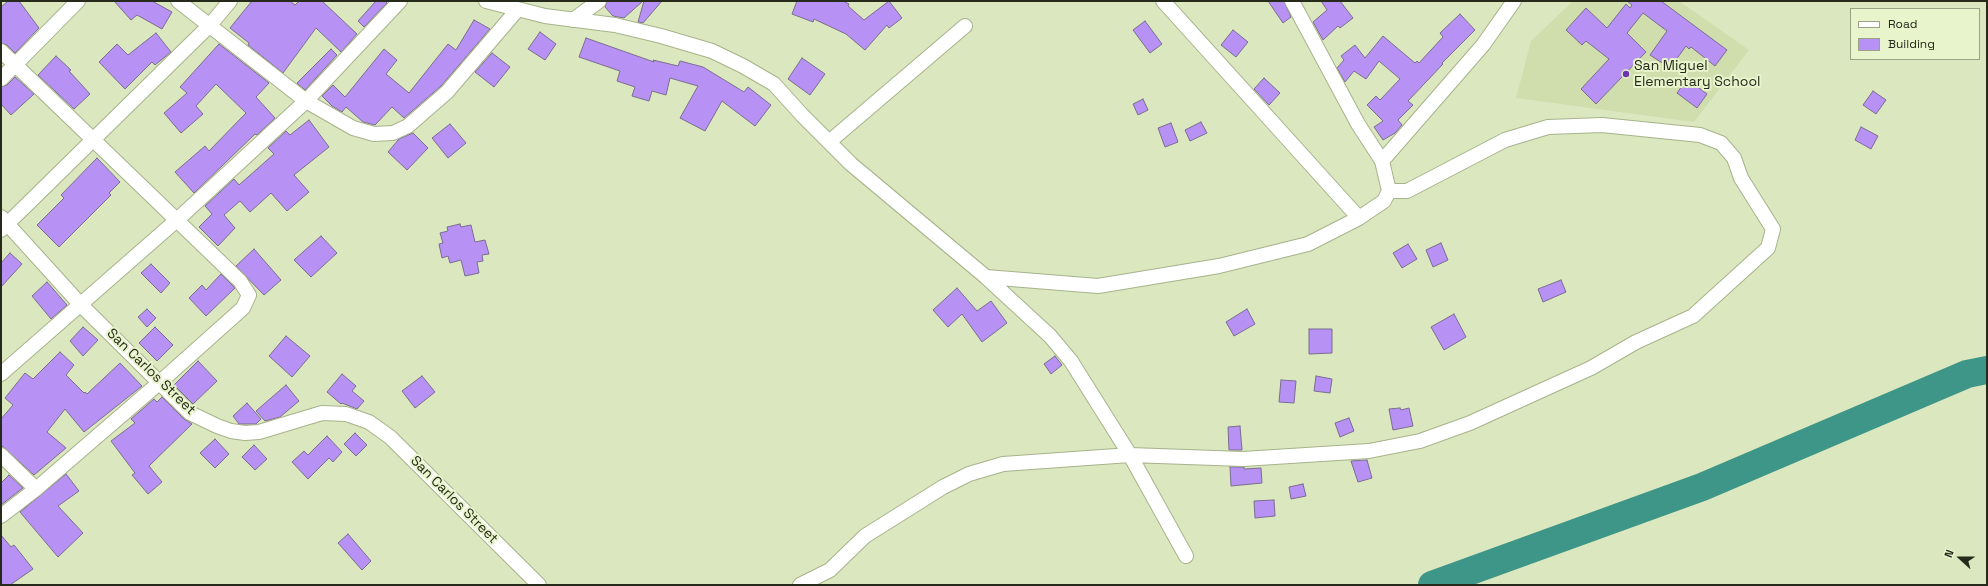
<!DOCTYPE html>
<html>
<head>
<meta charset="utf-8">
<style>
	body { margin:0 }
	#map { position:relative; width:1988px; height:586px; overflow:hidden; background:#dbe7be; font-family:"Space Grotesk",sans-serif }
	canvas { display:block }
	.frame { position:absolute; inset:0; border:2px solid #262a1b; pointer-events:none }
	.legend { position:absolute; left:1850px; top:8px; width:130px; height:52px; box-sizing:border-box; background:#e8f4cb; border:1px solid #9aa385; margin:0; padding:5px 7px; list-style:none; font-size:12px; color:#262a1b }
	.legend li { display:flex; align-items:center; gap:8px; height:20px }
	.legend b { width:20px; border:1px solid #9aa385 }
	.north { position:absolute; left:1940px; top:538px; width:40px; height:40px; -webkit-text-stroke:3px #e8f4cb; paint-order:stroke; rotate:291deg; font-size:11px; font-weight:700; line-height:16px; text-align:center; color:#262a1b }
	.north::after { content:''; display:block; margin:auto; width:14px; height:18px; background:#262a1b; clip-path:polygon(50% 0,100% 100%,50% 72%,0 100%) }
</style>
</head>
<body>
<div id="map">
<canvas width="1988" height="586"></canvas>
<div class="frame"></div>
<ul class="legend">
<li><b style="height:5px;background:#fff"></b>Road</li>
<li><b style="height:11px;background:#b891f5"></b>Building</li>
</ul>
<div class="north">N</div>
</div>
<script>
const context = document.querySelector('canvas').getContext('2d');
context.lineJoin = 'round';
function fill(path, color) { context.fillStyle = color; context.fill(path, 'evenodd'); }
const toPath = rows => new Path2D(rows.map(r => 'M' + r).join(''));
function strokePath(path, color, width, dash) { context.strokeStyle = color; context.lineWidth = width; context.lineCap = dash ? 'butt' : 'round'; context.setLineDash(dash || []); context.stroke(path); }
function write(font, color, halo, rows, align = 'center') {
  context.font = font + ' "Space Grotesk",sans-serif'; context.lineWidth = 4; context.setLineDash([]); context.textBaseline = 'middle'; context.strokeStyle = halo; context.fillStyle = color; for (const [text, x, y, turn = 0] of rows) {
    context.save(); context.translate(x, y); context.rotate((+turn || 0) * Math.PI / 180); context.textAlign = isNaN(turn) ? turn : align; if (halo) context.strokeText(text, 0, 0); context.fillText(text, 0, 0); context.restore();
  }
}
fill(toPath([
	[1573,1,1679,1,1749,50,1694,122,1516,98,1531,41]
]), '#d0deae');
strokePath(toPath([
	[1432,585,1702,487,1967,374,1987,370]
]), '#3d9688', 28);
const building = toPath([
	[8,1,19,1,39,28,15,53,7,45,1,43,1,7,8,1],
	[114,1,152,1,172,12,162,29,137,15,131,20,114,1],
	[252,1,290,1,295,5,299,1,322,1,357,34,341,52,316,28,283,73,248,45,249,43,230,28,252,1],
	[376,1,385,1,387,3,364,27,358,21,376,1],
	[607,1,643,1,624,18,613,16,605,7,607,1],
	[644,1,662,1,643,23,638,22,644,1],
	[797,1,843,1,849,4,848,6,864,20,889,1,902,18,889,28,887,25,865,50,846,34,814,19,813,22,792,14,797,1],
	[1268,1,1284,1,1291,17,1283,23,1268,1],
	[1321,1,1340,1,1353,18,1340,28,1338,26,1323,40,1313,22,1327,10,1321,1],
	[1627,1,1661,1,1727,50,1715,66,1691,47,1689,49,1686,46,1670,68,1650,55,1667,31,1643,13,1627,33,1646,52,1596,104,1581,89,1609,59,1586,41,1582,45,1566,30,1586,8,1607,28,1626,4,1630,8,1632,5,1627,1],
	[1460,14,1475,30,1442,63,1443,64,1408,101,1413,105,1398,120,1402,125,1395,133,1383,140,1374,127,1383,121,1367,105,1376,96,1380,100,1400,79,1379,61,1366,79,1354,71,1345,82,1337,68,1344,60,1341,56,1355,45,1365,58,1383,36,1415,63,1417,61,1419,63,1443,37,1440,33,1460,14],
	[474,20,490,29,441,86,404,118,392,107,375,125,363,122,346,107,342,112,332,106,322,96,333,85,345,97,384,49,397,60,386,74,409,93,448,44,456,50,474,20],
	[1145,21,1162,44,1150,53,1133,30,1145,21],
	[1233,30,1248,42,1236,57,1221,45,1233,30],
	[540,32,556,44,545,60,528,49,540,32],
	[156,33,171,52,155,65,152,62,125,89,99,62,117,44,128,55,156,33],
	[586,38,654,62,653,60,678,66,680,61,703,67,744,92,748,87,771,105,755,126,722,101,705,131,680,118,698,86,670,78,666,95,652,91,649,101,632,96,635,87,617,81,620,71,579,57,586,38],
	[219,44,269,83,256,97,275,118,257,135,255,134,194,193,175,172,205,146,209,151,246,113,216,84,196,106,203,114,181,133,164,113,187,93,180,87,219,44],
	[331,49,337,55,305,90,297,83,331,49],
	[492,53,510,67,494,87,475,72,492,53],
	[56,56,71,70,69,71,90,94,74,109,38,75,56,56],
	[802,58,825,74,810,95,788,79,802,58],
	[15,77,34,94,11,115,1,104,1,87,7,85,15,77],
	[1264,78,1280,93,1269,105,1254,89,1264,78],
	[1687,79,1707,94,1697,108,1677,93,1687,79],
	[1873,91,1886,100,1876,114,1863,105,1873,91],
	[1143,99,1148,110,1138,115,1133,104,1143,99],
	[309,120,329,147,294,175,309,192,287,211,271,193,250,212,240,201,224,215,235,228,218,246,199,227,212,214,205,206,234,179,239,185,274,154,268,148,286,131,290,135,309,120],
	[1201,122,1207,133,1190,141,1185,130,1201,122],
	[1171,123,1178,142,1165,147,1158,128,1171,123],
	[450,124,466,143,448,158,432,138,450,124],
	[1861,127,1878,136,1871,149,1855,140,1861,127],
	[413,133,428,148,407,170,388,152,399,139,413,133],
	[97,158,120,182,109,193,111,195,59,247,37,225,64,198,61,195,97,158],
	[460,224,461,227,471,225,475,242,485,240,489,254,482,255,483,261,477,262,479,273,465,276,461,260,450,263,448,256,442,258,439,244,443,243,440,233,448,231,447,227,460,224],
	[321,236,337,253,311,277,294,260,321,236],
	[1441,243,1448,260,1433,267,1426,250,1441,243],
	[1408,244,1417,259,1402,268,1393,253,1408,244],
	[254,249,281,280,264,295,236,266,254,249],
	[10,253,22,264,1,287,1,263,10,253],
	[151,264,170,283,161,293,141,273,151,264],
	[221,274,235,288,206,316,189,298,202,285,206,290,221,274],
	[1561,280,1566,292,1543,302,1538,289,1561,280],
	[47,282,67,305,51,319,32,296,47,282],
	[957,288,977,311,991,301,1007,323,982,342,962,314,948,327,933,310,957,288],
	[147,309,156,318,147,327,138,317,147,309],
	[1247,309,1255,324,1234,336,1226,322,1247,309],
	[1454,314,1466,337,1444,350,1431,327,1454,314],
	[83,327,98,340,83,356,70,341,83,327],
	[155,327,173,345,157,361,139,343,155,327],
	[1309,329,1332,329,1332,353,1309,354,1309,329],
	[286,336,310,356,292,377,269,356,286,336],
	[60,352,74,365,66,375,84,393,85,392,87,394,120,363,142,386,84,432,65,409,47,432,66,448,34,475,1,445,1,419,13,405,5,398,25,373,33,379,60,352],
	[1055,356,1062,365,1051,374,1044,364,1055,356],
	[198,361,217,381,193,404,174,385,198,361],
	[342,374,356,386,352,391,364,401,357,409,342,403,341,404,327,392,342,374],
	[422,376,435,392,415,408,402,391,422,376],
	[1316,376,1332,379,1330,393,1314,391,1316,376],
	[1281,380,1296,381,1294,403,1279,402,1281,380],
	[286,385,299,401,280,417,265,421,256,411,286,385],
	[162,397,184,419,192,424,149,466,162,482,148,494,132,475,135,473,111,441,135,423,131,419,154,399,157,402,162,397],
	[247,403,261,419,256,424,239,424,233,416,247,403],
	[1400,408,1401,410,1409,408,1413,426,1393,430,1389,409,1400,408],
	[1349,418,1354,431,1340,437,1335,423,1349,418],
	[1240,426,1242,450,1229,450,1228,427,1240,426],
	[355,433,367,445,356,456,344,444,355,433],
	[327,436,342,452,333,462,329,458,308,479,292,462,304,451,308,455,327,436],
	[215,439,229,454,215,468,200,453,215,439],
	[254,445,267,459,255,470,242,457,254,445],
	[1367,460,1372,478,1358,482,1351,461,1367,460],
	[1230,467,1244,467,1244,469,1261,468,1262,483,1231,486,1230,467],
	[66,474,79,491,58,506,83,533,58,557,20,512,66,474],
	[9,475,23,488,1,505,1,483,9,475],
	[1303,484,1306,496,1291,499,1289,487,1303,484],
	[1274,500,1275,516,1255,518,1254,501,1274,500],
	[348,534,371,561,362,570,338,543,348,534],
	[1,535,11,547,14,545,33,569,10,585,1,585,1,535]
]);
fill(building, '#b891f5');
strokePath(building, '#796d90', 1);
const street = toPath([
	[178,1,306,101,353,128,374,134,393,133,408,126,447,92,518,9],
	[486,1,545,16,615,25,661,36,712,51,743,66,774,84,802,115,851,164,986,277,1050,336,1071,361,1130,455,1186,556],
	[1163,1,1359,218],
	[573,20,599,1],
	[1,51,240,281,249,295,243,308,159,383,36,489,1,516],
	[1,79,78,1],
	[829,142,965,26],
	[1382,161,1483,45,1514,1],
	[1,217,80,304,190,413,217,426,231,431,245,433,259,432,322,413,346,414,369,422,390,437,539,585],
	[1,230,210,25,230,1],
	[986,277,1098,286,1219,266,1308,244,1359,218,1384,201,1389,191,1382,161,1358,124,1292,1],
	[1,374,178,219,306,101,400,1],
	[1,455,36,489],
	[800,585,830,570,865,536,943,487,969,474,1003,464,1130,455,1243,459,1369,451,1420,441,1470,423,1591,368,1636,342,1693,316,1768,248,1773,229,1741,178,1734,158,1721,143,1700,135,1602,125,1548,127,1505,140,1407,191,1389,191]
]);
strokePath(street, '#a7b38b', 16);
strokePath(street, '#fff', 14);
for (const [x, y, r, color] of [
	[1626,74,4,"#6c34ab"]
]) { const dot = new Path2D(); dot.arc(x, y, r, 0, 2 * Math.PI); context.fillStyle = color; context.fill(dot); strokePath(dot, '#e8f4cb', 1.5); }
write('14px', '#262a1b', '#e8f4cb', [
	["San Miguel",1634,66],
	["Elementary School",1634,82]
], 'left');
write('14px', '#262a1b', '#e8f4cb', [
	["San Carlos Street",151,372,44],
	["San Carlos Street",454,500,45]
]);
</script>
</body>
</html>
